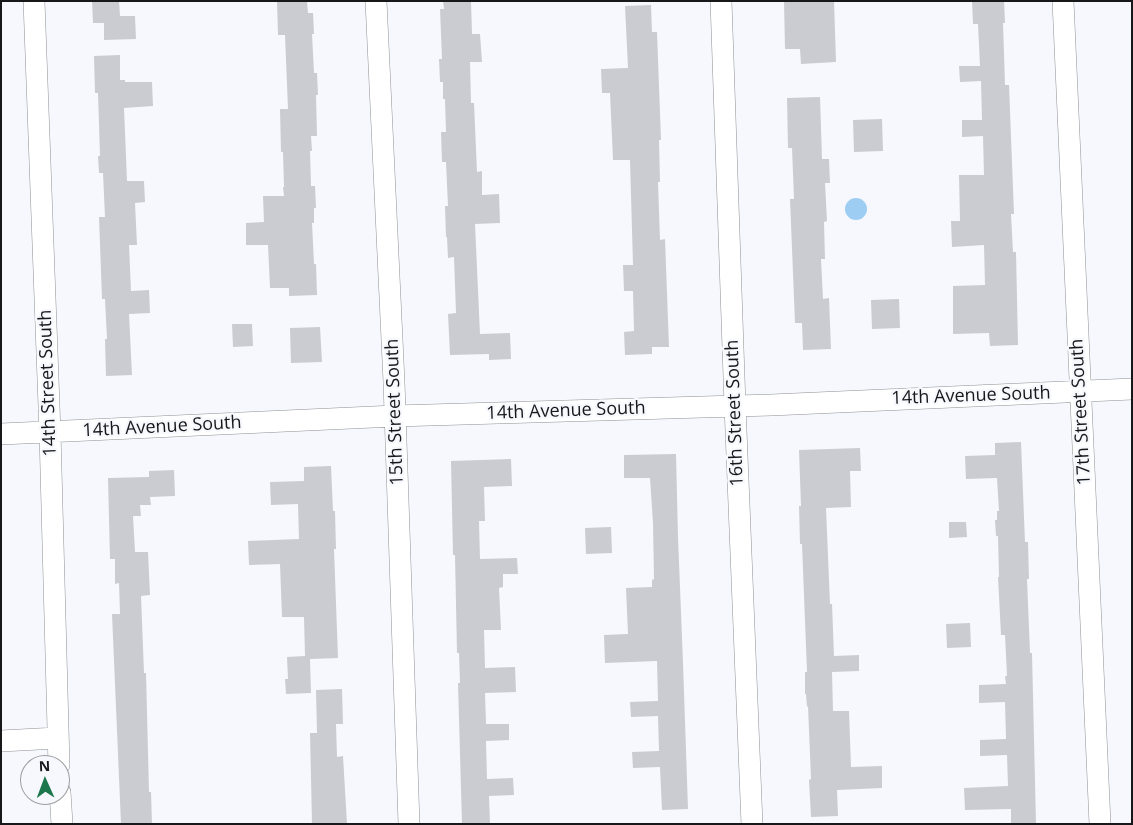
<!DOCTYPE html>
<html>
<head>
<meta charset="utf-8">
<style>
	body { margin:0 }
	#map { position:relative; width:1133px; height:825px; overflow:hidden; background:#f6f8fd; font-family:"Open Sans",sans-serif }
	canvas { display:block }
	.frame { position:absolute; inset:0; border:2px solid #18181a; pointer-events:none }
	.north { position:absolute; left:20px; top:755px; width:50px; height:50px; box-sizing:border-box; background:#f6f8fd; border:1px solid #9d9ea2; border-radius:50%; rotate:358deg; font-size:14px; font-weight:700; line-height:20px; text-align:center; color:#18181a }
	.north::after { content:''; display:block; margin:auto; width:18px; height:22px; background:#1c774c; clip-path:polygon(50% 0,100% 100%,50% 72%,0 100%) }
</style>
</head>
<body>
<div id="map">
<canvas width="1133" height="825"></canvas>
<div class="frame"></div>
<div class="north">N</div>
</div>
<script>
const context = document.querySelector('canvas').getContext('2d');
context.lineJoin = 'round';
function fill(path, color) { context.fillStyle = color; context.fill(path, 'evenodd'); }
const toPath = rows => new Path2D(rows.map(r => 'M' + r).join(''));
function strokePath(path, color, width, dash) { context.strokeStyle = color; context.lineWidth = width; context.lineCap = dash ? 'butt' : 'round'; context.setLineDash(dash || []); context.stroke(path); }
function write(font, color, halo, rows, align = 'center') {
  context.font = font + ' "Open Sans",sans-serif'; context.lineWidth = 4.5; context.setLineDash([]); context.textBaseline = 'middle'; context.strokeStyle = halo; context.fillStyle = color; for (const [text, x, y, turn = 0] of rows) {
    context.save(); context.translate(x, y); context.rotate((+turn || 0) * Math.PI / 180); context.textAlign = isNaN(turn) ? turn : align; if (halo) context.strokeText(text, 0, 0); context.fillText(text, 0, 0); context.restore();
  }
}
fill(toPath([
	'845 209a11 11 0 1 1 22 0a11 11 0 1 1-22 0Z'
]), '#9dcdf2');
fill(toPath([
	[92,1,119,1,120,16,135,16,136,39,104,40,104,23,93,23],
	[277,1,307,1,308,13,313,13,314,34,312,34,314,73,317,73,318,95,316,95,317,136,311,136,312,151,310,151,311,186,315,186,316,208,314,208,314,223,312,223,314,264,316,264,317,295,289,296,289,288,270,288,268,245,246,245,246,223,264,222,263,196,284,196,283,187,284,187,283,152,281,152,280,109,288,109,285,35,278,35],
	[443,1,471,1,472,34,480,34,482,62,470,62,471,103,474,103,477,172,482,171,482,195,499,194,500,223,475,224,480,334,510,333,511,359,489,360,489,354,450,355,448,314,456,313,454,257,448,258,447,237,446,237,445,206,448,206,446,162,442,162,441,132,446,132,445,99,443,99,443,82,440,82,439,59,442,59,440,9,444,9],
	[784,1,834,1,836,62,801,64,800,49,785,49],
	[972,1,1004,1,1005,23,1003,23,1005,85,1009,85,1014,214,1011,214,1013,252,1016,252,1018,345,990,346,989,333,953,334,953,286,985,285,984,245,952,247,951,221,960,221,959,175,984,175,983,136,962,137,962,120,982,120,981,81,960,82,959,66,980,66,978,24,973,24],
	[651,5,652,32,657,32,661,140,659,140,660,182,658,182,660,240,665,239,669,347,652,347,652,354,625,355,624,332,634,331,633,291,624,291,623,265,633,265,630,160,613,160,610,93,602,93,601,69,628,68,625,6],
	[120,55,120,80,125,80,125,82,152,82,153,106,124,108,127,181,144,181,145,202,135,203,137,245,129,245,131,291,149,290,150,313,129,314,132,375,106,376,105,339,107,339,105,299,102,299,99,217,105,217,103,173,99,173,98,156,100,156,98,93,95,93,94,56],
	[820,97,822,159,829,159,830,183,825,183,827,221,824,222,825,259,821,259,823,299,829,298,831,349,803,350,802,323,795,323,790,199,794,199,792,148,788,148,787,98],
	[882,119,883,151,854,152,853,120],
	[899,299,900,328,872,329,871,300],
	[232,324,252,324,253,346,233,347],
	[320,327,322,362,291,363,290,328],
	[1021,442,1025,542,1028,542,1029,579,1027,579,1030,653,1032,653,1036,824,1011,824,1011,809,965,810,964,788,1008,786,1007,755,980,756,980,740,1006,739,1005,702,979,703,979,685,1006,684,1005,676,1007,676,1005,635,1001,635,998,577,999,577,998,536,996,536,995,520,997,520,997,511,999,511,997,478,966,479,965,456,995,455,995,443],
	[860,448,861,471,850,471,851,507,826,508,830,604,832,604,834,656,859,655,859,671,832,672,833,711,849,711,851,767,882,766,882,788,837,790,838,816,811,817,809,780,811,779,808,706,807,707,806,694,805,694,805,672,807,672,802,544,800,544,799,506,801,506,799,450],
	[676,454,678,537,683,663,688,809,662,810,660,767,633,768,632,752,659,751,658,716,631,717,630,702,658,701,657,661,605,663,604,635,628,634,626,588,652,587,652,580,654,579,653,523,650,478,624,478,624,455],
	[511,459,512,486,484,487,485,521,479,521,480,559,517,558,518,574,503,574,503,587,499,588,501,630,484,630,485,668,515,667,516,692,485,693,486,724,509,724,509,740,486,741,487,779,513,778,514,795,489,796,490,824,462,824,458,683,460,683,459,653,457,653,455,555,453,555,451,461],
	[331,466,333,511,335,511,336,549,334,549,338,658,310,659,311,693,286,694,285,679,288,679,287,657,305,656,304,617,282,617,280,564,249,565,248,541,299,539,298,504,271,505,270,482,304,481,304,467],
	[174,470,175,496,150,497,151,505,140,505,141,516,133,516,135,552,148,552,150,595,141,596,144,673,146,673,149,792,151,792,152,824,121,824,112,614,120,614,119,583,115,584,115,559,110,559,108,478,149,477,149,471],
	[949,522,966,522,967,537,949,538],
	[611,527,612,553,586,554,585,528],
	[970,623,971,647,947,648,946,624],
	[342,689,343,724,336,724,337,757,343,756,347,824,312,824,310,733,317,733,316,690]
]), '#caccd1');
const street = toPath([
	[34,1,50,433,59,765],
	[376,1,394,382,409,824],
	[721,1,735,406,752,824],
	[1063,1,1100,824],
	[1,434,395,416,771,405,1132,389],
	[1,741,57,738],
	[60,792,62,824]
]);
strokePath(street, '#8e9094', 22);
strokePath(street, '#fff', 21);
write('18px', '#18181a', '#f6f8fd', [
	["14th Street South",48,383,-92],
	["14th Avenue South",971,396,-2],
	["14th Avenue South",566,411,-2],
	["15th Street South",395,412,-92],
	["17th Street South",1081,412,-93],
	["16th Street South",735,413,-92],
	["14th Avenue South",162,427,-3]
]);
</script>
</body>
</html>
